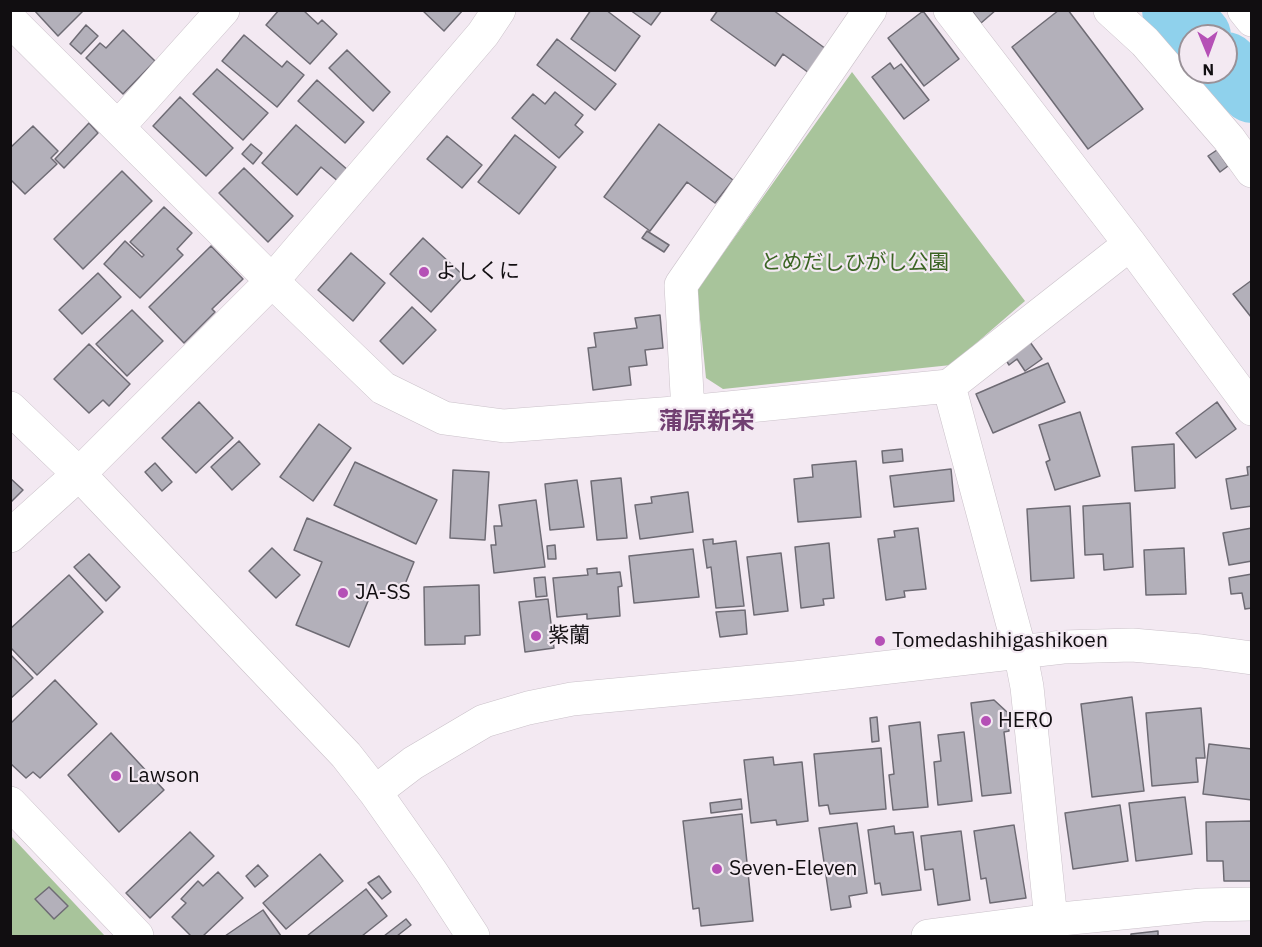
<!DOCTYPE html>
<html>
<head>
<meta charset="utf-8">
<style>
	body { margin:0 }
	#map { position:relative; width:1262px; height:947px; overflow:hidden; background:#f3e9f2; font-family:"IBM Plex Sans",sans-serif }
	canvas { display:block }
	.frame { position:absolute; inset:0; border:12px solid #110e11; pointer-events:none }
	.north { position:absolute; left:1178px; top:24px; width:60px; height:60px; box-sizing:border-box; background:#f3e9f2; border:2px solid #999198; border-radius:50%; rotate:179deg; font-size:16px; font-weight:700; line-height:24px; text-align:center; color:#110e11 }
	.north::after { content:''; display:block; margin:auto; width:21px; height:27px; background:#b550b6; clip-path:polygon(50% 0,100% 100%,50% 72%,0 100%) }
</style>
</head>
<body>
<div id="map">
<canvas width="1262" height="947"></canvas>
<div class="frame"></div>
<div class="north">N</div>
</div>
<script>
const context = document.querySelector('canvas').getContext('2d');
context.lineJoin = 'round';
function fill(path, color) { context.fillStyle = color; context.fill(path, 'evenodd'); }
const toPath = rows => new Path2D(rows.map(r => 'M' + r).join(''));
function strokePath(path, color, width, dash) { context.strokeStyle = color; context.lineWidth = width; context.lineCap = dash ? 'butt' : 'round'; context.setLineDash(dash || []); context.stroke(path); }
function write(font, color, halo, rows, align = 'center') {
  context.font = font + ' "IBM Plex Sans","Noto Sans JP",sans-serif'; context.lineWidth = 4.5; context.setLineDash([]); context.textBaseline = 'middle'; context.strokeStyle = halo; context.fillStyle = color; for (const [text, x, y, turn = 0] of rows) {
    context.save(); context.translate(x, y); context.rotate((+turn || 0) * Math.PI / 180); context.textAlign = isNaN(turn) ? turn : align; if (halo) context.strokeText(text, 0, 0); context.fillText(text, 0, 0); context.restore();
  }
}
fill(toPath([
	[852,72,1025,301,951,365,723,389,706,378,697,290],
	[11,836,105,936,11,936]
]), '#a8c49b');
strokePath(toPath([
	[1174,10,1199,36],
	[1226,64,1252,91]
]), '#8fd1ec', 64);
const building = toPath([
	[34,10,84,10,58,36,34,10],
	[279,10,303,10,318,24,322,20,337,34,310,64,266,25,279,10],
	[422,10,463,10,444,31,422,10],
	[591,10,606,10,640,36,615,71,571,39,591,10],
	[630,10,662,10,651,25,630,10],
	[718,10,773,10,826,49,809,73,783,54,775,66,711,20,718,10],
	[971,10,996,10,981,23,971,10],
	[1059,10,1068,10,1143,109,1088,149,1012,47,1059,10],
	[923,11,959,59,924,86,888,38,923,11],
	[86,25,98,36,81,54,70,44,86,25],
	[123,30,155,61,123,94,86,58,100,43,106,48,123,30],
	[244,35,282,67,287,61,304,75,277,107,222,61,244,35],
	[557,39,616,84,595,110,537,65,557,39],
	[347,50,390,92,373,111,329,68,347,50],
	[890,63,894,69,901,64,929,100,904,119,872,77,890,63],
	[217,69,268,113,243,140,193,94,217,69],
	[317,80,364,122,345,143,298,101,317,80],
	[555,92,583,115,575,125,583,132,559,158,512,118,533,94,545,104,555,92],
	[180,97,233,148,206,176,153,126,180,97],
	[89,123,98,133,64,168,55,159,89,123],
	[659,124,733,180,715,203,687,182,650,231,604,197,659,124],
	[296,125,349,171,339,182,321,167,297,195,262,163,296,125],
	[33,126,58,151,51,158,57,164,25,194,10,179,10,148,33,126],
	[515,135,556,167,519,214,478,182,515,135],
	[447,136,482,165,462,188,427,159,447,136],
	[251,144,262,153,253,164,242,154,251,144],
	[1217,150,1228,166,1220,172,1208,156,1217,150],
	[244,168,293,216,268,242,219,193,244,168],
	[122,171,152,201,83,269,54,239,122,171],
	[164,207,192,233,177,249,183,255,140,298,104,264,125,241,142,257,144,255,130,242,164,207],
	[647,231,669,245,664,252,642,238,647,231],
	[423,238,464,276,431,312,390,274,423,238],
	[211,246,243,279,212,309,215,312,184,343,149,307,211,246],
	[351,253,385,283,353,321,318,290,351,253],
	[98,273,121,297,82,334,59,310,98,273],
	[1252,280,1252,317,1251,317,1233,294,1252,280],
	[412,307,436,330,403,364,380,341,412,307],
	[132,310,163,341,127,376,96,344,132,310],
	[660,315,663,348,645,350,647,365,629,367,631,385,593,390,588,348,596,347,594,333,637,328,635,318,660,315],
	[1030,342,1042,359,1025,371,1017,359,1009,365,1006,360,1030,342],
	[89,344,130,384,109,406,103,400,89,413,54,379,89,344],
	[1048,363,1065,402,993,433,976,394,1048,363],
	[199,402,233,438,196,473,162,438,199,402],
	[1217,402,1236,429,1196,458,1176,433,1217,402],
	[1080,412,1100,476,1055,490,1046,462,1050,460,1039,425,1080,412],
	[319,424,351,448,313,501,280,477,319,424],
	[239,441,260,464,232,490,211,467,239,441],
	[1174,444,1175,488,1135,491,1132,447,1174,444],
	[902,449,903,461,883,463,882,451,902,449],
	[856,461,861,517,798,522,794,479,813,477,812,465,856,461],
	[355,462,437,500,416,544,334,505,355,462],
	[155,463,172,482,162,491,145,472,155,463],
	[1252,466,1252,506,1231,509,1226,479,1248,475,1247,467,1252,466],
	[951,469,954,501,894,507,890,476,951,469],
	[453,470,489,472,485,540,450,538,453,470],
	[10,478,23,490,10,503,10,478],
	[621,478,627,538,597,540,591,481,621,478],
	[577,480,584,527,550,530,545,484,577,480],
	[688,492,693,532,640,539,635,505,652,503,651,497,688,492],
	[536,500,545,567,494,573,491,545,496,545,494,526,502,526,499,505,536,500],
	[1130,503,1133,567,1104,570,1103,554,1085,555,1083,506,1130,503],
	[1070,506,1074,578,1031,581,1027,509,1070,506],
	[307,518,414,562,399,599,373,589,349,647,296,625,322,562,294,550,307,518],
	[918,528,926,589,904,591,905,597,886,600,878,539,895,537,894,531,918,528],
	[1252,528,1252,561,1229,565,1223,533,1252,528],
	[713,539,713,544,736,541,744,606,716,608,711,567,707,568,703,540,713,539],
	[829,543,834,598,823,599,824,605,801,608,795,547,829,543],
	[555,545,556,559,548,559,547,546,555,545],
	[272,548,300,575,276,598,249,571,272,548],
	[1184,548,1186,594,1146,595,1144,550,1184,548],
	[693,549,699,597,634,603,629,556,693,549],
	[781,553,788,611,754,615,747,557,781,553],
	[89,554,120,587,106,601,74,567,89,554],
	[597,568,597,574,620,572,622,586,618,587,620,616,587,619,587,614,557,617,553,578,588,575,587,569,597,568],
	[1252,574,1252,608,1245,609,1242,593,1231,594,1229,578,1252,574],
	[69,575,103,612,37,675,10,647,10,629,69,575],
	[545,577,547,596,536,597,534,578,545,577],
	[479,585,480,635,465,636,465,644,425,645,424,587,479,585],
	[548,599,554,648,525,652,519,602,548,599],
	[745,610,747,634,720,637,716,612,745,610],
	[10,654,33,678,10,699,10,654],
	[55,680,97,724,40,778,33,772,26,778,10,763,10,724,55,680],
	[1132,697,1144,791,1092,797,1081,704,1132,697],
	[994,700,1007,712,1009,731,1004,732,1011,793,982,796,971,703,994,700],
	[1201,708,1205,758,1196,758,1198,782,1152,786,1146,713,1201,708],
	[877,717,879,741,872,742,870,718,877,717],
	[920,722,928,807,893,810,889,775,894,774,889,726,920,722],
	[964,732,972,801,938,805,934,762,941,761,938,735,964,732],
	[111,733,164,790,119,832,68,775,111,733],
	[1209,744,1252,749,1252,800,1203,794,1209,744],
	[881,748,886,809,830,814,828,805,819,806,814,754,881,748],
	[773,757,774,765,802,762,808,821,777,825,776,820,751,823,744,760,773,757],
	[1185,797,1192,854,1136,861,1129,803,1185,797],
	[741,799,742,809,711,813,710,803,741,799],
	[1120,805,1128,861,1073,869,1065,813,1120,805],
	[742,814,753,921,701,926,699,908,693,909,683,821,742,814],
	[1252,821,1251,881,1224,881,1223,861,1207,861,1206,822,1252,821],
	[857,823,867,893,849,896,851,907,831,910,819,828,857,823],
	[1014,825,1026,898,990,903,986,878,981,879,974,831,1014,825],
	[894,826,895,834,913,832,921,890,882,895,880,883,875,884,868,830,894,826],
	[961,831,970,900,938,905,933,869,925,870,921,836,961,831],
	[190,832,214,856,150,918,126,893,190,832],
	[320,854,343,881,286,929,263,903,320,854],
	[258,865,268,876,255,887,246,876,258,865],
	[218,872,243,898,203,936,191,936,172,917,186,903,181,899,198,881,203,886,218,872],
	[379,876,391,892,382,899,368,883,379,876],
	[49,887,68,906,54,919,35,899,49,887],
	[366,889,387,916,362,936,307,936,366,889],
	[263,910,281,936,225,936,263,910],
	[406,919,411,925,397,936,384,936,406,919],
	[1158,931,1158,936,1131,936,1131,934,1158,931]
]);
fill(building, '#b3b0ba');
strokePath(building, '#6e6b74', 1.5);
const street = toPath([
	[950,10,1130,244],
	[1110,10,1145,42,1229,139,1252,171],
	[1244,10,1252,20],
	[10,20,272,281,383,388,444,418,504,426,688,412,949,386,1130,244,1252,409],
	[118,127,223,10],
	[949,386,1020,651,1027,687,1051,920],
	[688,412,681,285,870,10],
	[10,536,79,474,272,281,483,34,499,10],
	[10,803,137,936],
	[928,936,1051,920,1202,905,1252,904]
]);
const secondary = toPath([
	[10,408,79,474,346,755,375,792,432,873,473,936],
	[375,792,413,763,484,721,528,708,572,699,795,678,1063,647,1132,645,1201,651,1252,658]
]);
strokePath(street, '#cac1c9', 34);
strokePath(secondary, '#cac1c9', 34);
strokePath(street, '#fff', 33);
strokePath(secondary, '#fff', 33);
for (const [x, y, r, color] of [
	[424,272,6,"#b550b6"],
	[343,593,6,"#b550b6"],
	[536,636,6,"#b550b6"],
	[880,641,6,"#b550b6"],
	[986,721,6,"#b550b6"],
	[116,776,6,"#b550b6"],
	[717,869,6,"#b550b6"]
]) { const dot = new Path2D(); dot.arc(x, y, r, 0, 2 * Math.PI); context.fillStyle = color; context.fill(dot); strokePath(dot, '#f3e9f2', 2); }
write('21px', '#3a6422', '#f3e9f2', [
	["とめだしひがし公園",855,263]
]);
write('21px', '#110e11', '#f3e9f2', [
	["よしくに",436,272],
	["JA-SS",355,593],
	["紫蘭",548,636],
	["Tomedashihigashikoen",892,641],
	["HERO",998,721],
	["Lawson",128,776],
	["Seven-Eleven",729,869]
], 'left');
write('bold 24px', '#713f71', '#f3e9f2', [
	["蒲原新栄",707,422]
]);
</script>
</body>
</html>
